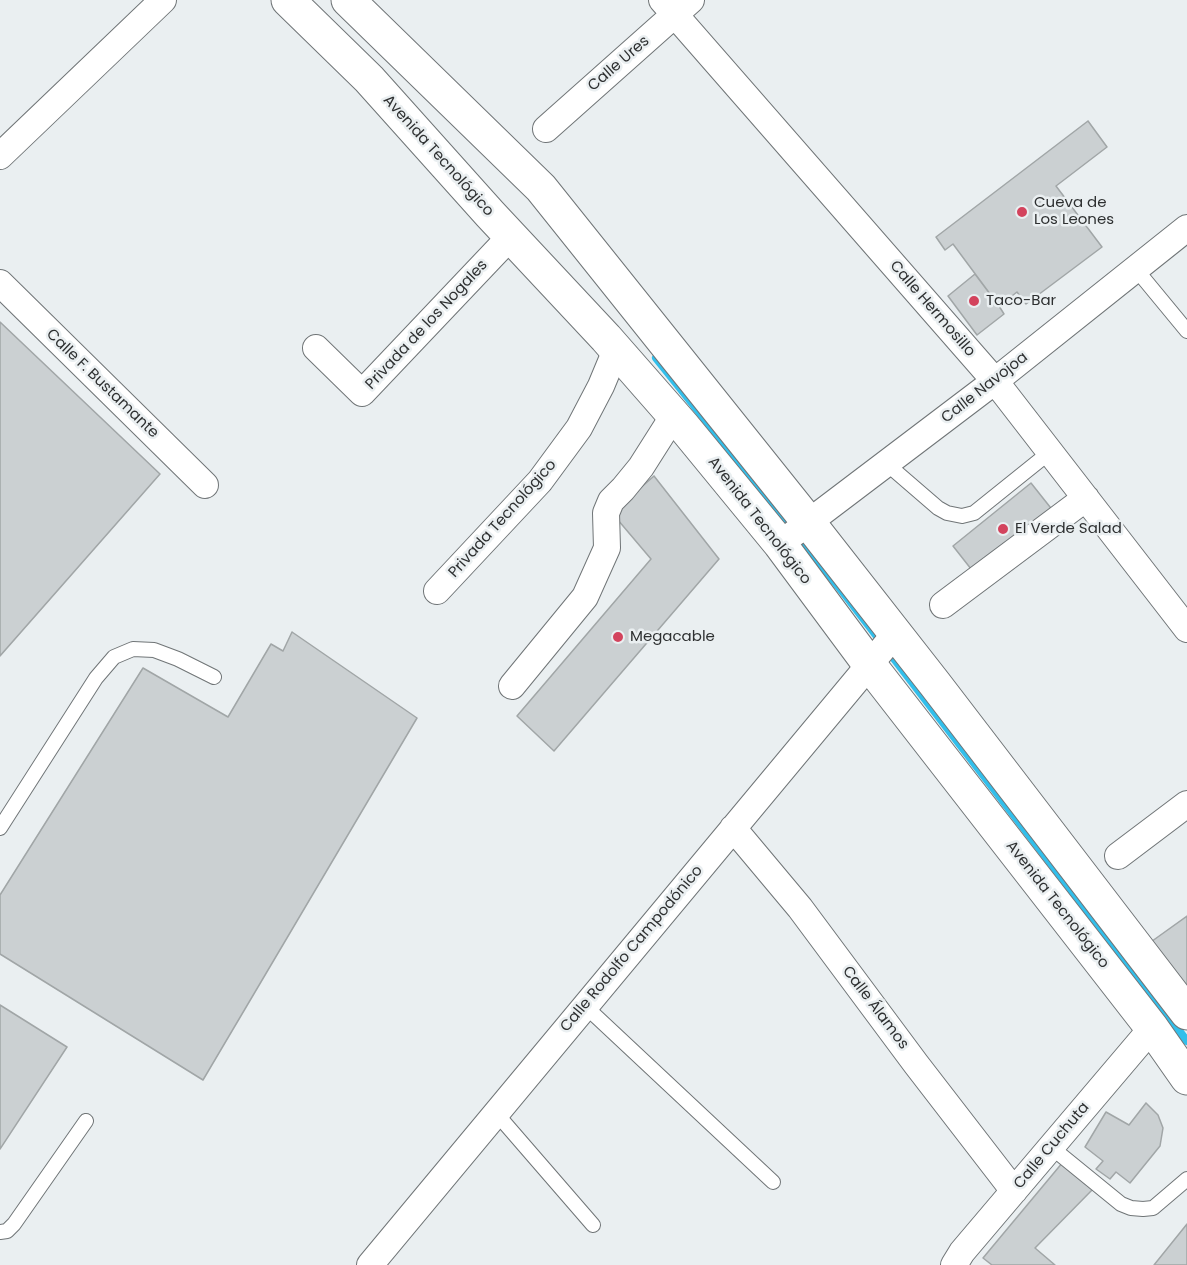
<!DOCTYPE html>
<html>
<head>
<meta charset="utf-8">
<style>
	body { margin:0 }
	canvas { display:block; background:#eaeff1 }
</style>
</head>
<body>
<canvas width="1187" height="1265"></canvas>
<script>
const context = document.querySelector('canvas').getContext('2d');
context.lineJoin = 'round';
const toPath = rows => new Path2D(rows.map(r => 'M' + r).join(''));
function strokePath(path, color, width, dash) { context.strokeStyle = color; context.lineWidth = width; context.lineCap = dash ? 'butt' : 'round'; context.setLineDash(dash || []); context.stroke(path); }
function fill(path, color) { context.fillStyle = color; context.fill(path, 'evenodd'); }
function write(font, color, halo, rows, align = 'center') {
  context.font = font + ' Poppins,sans-serif'; context.lineWidth = 5; context.setLineDash([]); context.textBaseline = 'middle'; context.strokeStyle = halo; context.fillStyle = color; for (const [text, x, y, turn = 0] of rows) {
    context.save(); context.translate(x, y); context.rotate((+turn || 0) * Math.PI / 180); context.textAlign = isNaN(turn) ? turn : align; if (halo) context.strokeText(text, 0, 0); context.fillText(text, 0, 0); context.restore();
  }
}
strokePath(toPath([
	[656,358,846,596,1187,1041]
]), '#32bfeb', 8);
const building = toPath([
	[1088,121,1107,147,1056,186,1102,247,1026,304,1017,292,999,306,953,244,945,250,936,237,1088,121],
	[975,274,999,306,1004,314,977,335,948,296,975,274],
	[0,322,160,474,0,656,0,322],
	[654,476,719,559,554,751,517,716,651,559,612,513,654,476],
	[1031,483,1054,512,975,574,953,546,1031,483],
	[292,632,417,718,203,1080,0,954,0,895,143,668,228,717,271,644,283,651,292,632],
	[1187,916,1187,999,1148,944,1187,916],
	[0,1005,67,1047,0,1149,0,1005],
	[1146,1103,1158,1115,1163,1128,1160,1146,1130,1183,1116,1172,1110,1179,1096,1169,1103,1161,1085,1147,1106,1112,1129,1125,1146,1103],
	[1063,1162,1093,1189,1035,1248,1055,1265,992,1265,983,1258,1063,1162],
	[1187,1224,1187,1265,1154,1265,1187,1224]
]);
fill(building, '#cbd0d2');
strokePath(building, '#a1a6a7', 1.5);
const service = toPath([
	[1135,268,1187,331],
	[887,464,938,508,947,513,962,516,974,513,1050,452],
	[0,828,96,678,114,657,133,649,154,650,178,659,214,677],
	[585,1006,773,1182],
	[496,1113,593,1225],
	[1051,1147,1121,1204,1131,1208,1143,1209,1153,1208,1187,1179],
	[0,1232,7,1231,14,1224,86,1121]
]);
const minor = toPath([
	[662,0,995,381,1187,629],
	[546,129,691,0],
	[0,156,163,0],
	[0,283,205,485],
	[316,348,362,393,511,236],
	[780,544,995,381,1187,228],
	[437,591,540,481,579,428,601,386,616,350],
	[943,605,1086,498],
	[512,686,585,597,607,548,606,513,611,501,623,489,641,467,674,415],
	[733,828,800,908,916,1064,1014,1191],
	[1118,856,1187,804],
	[370,1265,895,634],
	[954,1265,962,1252,1152,1028]
]);
const secondary = toPath([
	[288,0,369,79,490,214,606,338,684,427,780,544,869,664,1152,1028,1187,1078],
	[348,0,541,188,809,523,935,684,1187,1013]
]);
strokePath(service, '#707577', 16);
strokePath(minor, '#707577', 28);
strokePath(secondary, '#707577', 35);
strokePath(service, '#fff', 14);
strokePath(minor, '#fff', 26);
strokePath(secondary, '#fff', 33);
for (const [x, y, r, color] of [
	[1022,212,6,"#d3435d"],
	[974,301,6,"#d3435d"],
	[1003,529,6,"#d3435d"],
	[618,637,6,"#d3435d"]
]) { const dot = new Path2D(); dot.arc(x, y, r, 0, 2 * Math.PI); context.fillStyle = color; context.fill(dot); strokePath(dot, '#eaeff1', 2); }
write('15px', '#2e3031', '#eaeff1', [
	["Calle Ures",619,64,-41],
	["Avenida Tecnológico",438,156,48],
	["Calle Hermosillo",932,309,49],
	["Privada de los Nogales",427,325,-47],
	["Calle F. Bustamante",102,384,44],
	["Calle Navojoa",985,388,-38],
	["Privada Tecnológico",503,519,-48],
	["Avenida Tecnológico",759,521,52],
	["Avenida Tecnológico",1057,905,52],
	["Calle Rodolfo Campodónico",632,949,-50],
	["Calle Álamos",875,1008,53],
	["Calle Cuchuta",1052,1146,-50]
]);
write('15px', '#2e3031', '#eaeff1', [
	["Cueva de",1034,203],
	["Los Leones",1034,220],
	["Taco-Bar",986,301],
	["El Verde Salad",1015,529],
	["Megacable",630,637]
], 'left');
</script>
</body>
</html>
